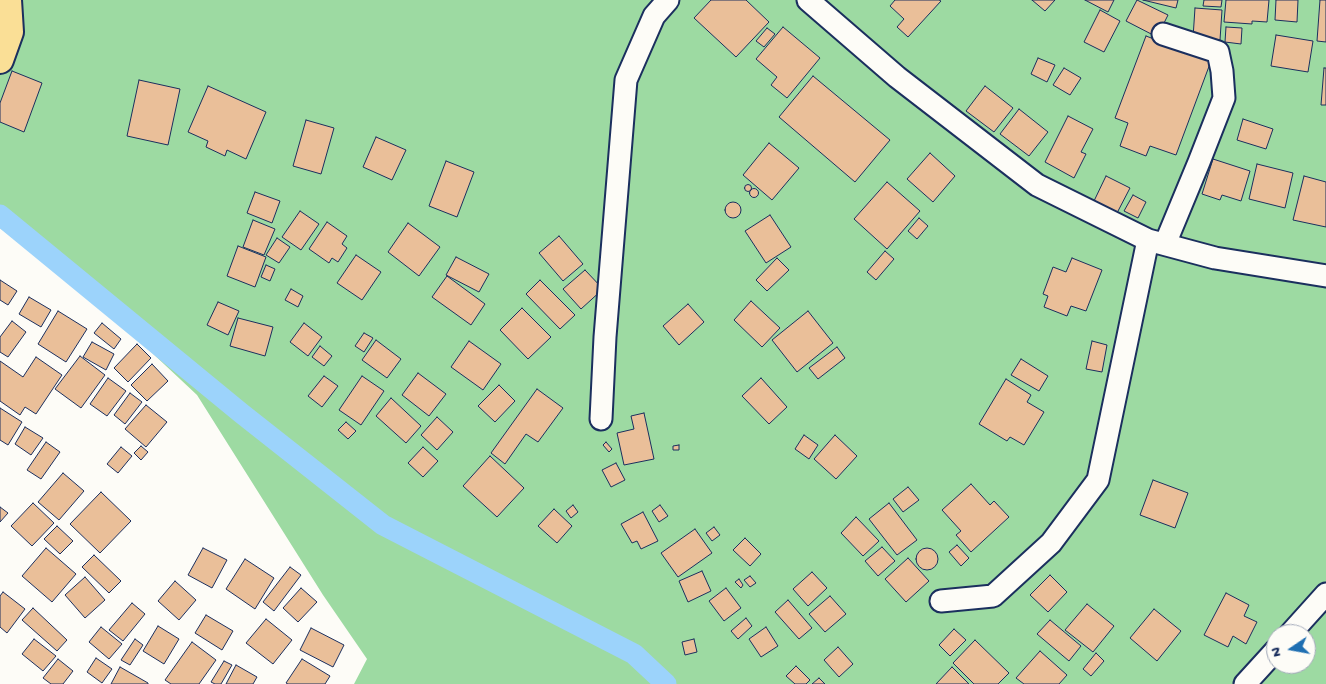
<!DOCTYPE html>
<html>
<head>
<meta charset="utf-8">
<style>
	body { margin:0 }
	#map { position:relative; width:1326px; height:684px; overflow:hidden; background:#fdfcf7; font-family:"Gochi Hand",sans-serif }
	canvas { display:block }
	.north { position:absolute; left:1266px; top:624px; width:50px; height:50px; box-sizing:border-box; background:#fdfcf7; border:1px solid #a3aaba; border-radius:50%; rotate:258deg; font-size:14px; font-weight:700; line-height:20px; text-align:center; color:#1b2f5e }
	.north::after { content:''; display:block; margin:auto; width:18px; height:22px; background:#1f6fb2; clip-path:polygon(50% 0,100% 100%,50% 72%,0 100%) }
</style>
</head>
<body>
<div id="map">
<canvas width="1326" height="684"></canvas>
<div class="north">N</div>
</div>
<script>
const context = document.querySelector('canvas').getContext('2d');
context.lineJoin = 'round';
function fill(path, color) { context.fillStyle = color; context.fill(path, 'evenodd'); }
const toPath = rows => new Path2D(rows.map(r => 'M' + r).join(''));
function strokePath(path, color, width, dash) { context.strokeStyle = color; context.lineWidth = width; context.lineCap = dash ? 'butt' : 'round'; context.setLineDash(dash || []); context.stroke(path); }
fill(toPath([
	[0,0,1326,0,1326,684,354,684,367,659,323,595,197,395,116,319,0,228],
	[1276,634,1306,634,1306,664,1276,664]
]), '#9ddaa2');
strokePath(toPath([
	[0,215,241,413,383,525,634,654,666,684]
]), '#9cd3fb', 21);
const building = toPath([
	[711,0,746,0,769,22,736,57,694,18,711,0],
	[895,0,939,0,941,1,908,37,897,27,904,19,890,6,895,0],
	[1032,0,1055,0,1045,11,1032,0],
	[1085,0,1114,0,1108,12,1085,0],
	[1137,0,1168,15,1157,37,1126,21,1137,0],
	[1143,0,1178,0,1176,8,1143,0],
	[1204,0,1222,0,1221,7,1203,6,1204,0],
	[1226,0,1269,0,1267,22,1252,21,1252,24,1224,22,1226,0],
	[1276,0,1298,0,1297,22,1275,20,1276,0],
	[1320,0,1326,0,1326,42,1317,41,1320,0],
	[1195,8,1222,10,1220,40,1193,38,1195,8],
	[1100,10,1120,21,1104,52,1084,42,1100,10],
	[783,27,820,58,787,98,771,85,777,77,756,59,783,27],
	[1226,27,1242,28,1241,44,1225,42,1226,27],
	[767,28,775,34,764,47,756,41,767,28],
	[1276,35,1313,41,1308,72,1271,66,1276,35],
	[1146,36,1211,61,1176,155,1150,146,1146,156,1120,146,1128,123,1115,118,1146,36],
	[1038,58,1055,65,1047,82,1031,74,1038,58],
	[1064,68,1081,78,1070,95,1053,85,1064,68],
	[1324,68,1326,68,1326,105,1321,105,1324,68],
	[12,71,42,83,24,132,0,122,0,103,12,71],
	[813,76,890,140,855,182,779,117,813,76],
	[139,80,180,89,168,145,127,136,139,80],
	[208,86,266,112,246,159,227,150,225,156,206,147,208,141,188,132,208,86],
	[985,86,1013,108,994,132,966,111,985,86],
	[1019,109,1048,132,1029,156,1000,134,1019,109],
	[1068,116,1093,129,1081,152,1086,154,1074,178,1045,162,1068,116],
	[1243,119,1273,129,1266,149,1237,140,1243,119],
	[306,120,334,128,321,174,293,166,306,120],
	[376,137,406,150,392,180,363,167,376,137],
	[769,143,799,168,772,200,743,175,769,143],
	[930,153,955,176,933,202,907,179,930,153],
	[1213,159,1250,171,1241,201,1222,195,1220,200,1202,194,1213,159],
	[446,161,474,172,457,217,429,206,446,161],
	[1257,164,1293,173,1285,208,1249,199,1257,164],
	[1106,176,1130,188,1117,213,1094,201,1106,176],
	[1304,176,1326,182,1326,227,1293,220,1304,176],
	[887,182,920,211,887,249,854,219,887,182],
	'744.5 188a3.5 3.5 0 1 1 7 0a3.5 3.5 0 1 1-7 0Z',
	'749.5 193a4.5 4.5 0 1 1 9 0a4.5 4.5 0 1 1-9 0Z',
	[255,192,280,201,272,223,247,213,255,192],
	[1133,195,1146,202,1138,218,1124,211,1133,195],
	'725 210a8 8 0 1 1 16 0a8 8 0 1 1-16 0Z',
	[300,211,319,224,301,250,282,237,300,211],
	[770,215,791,247,766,263,745,231,770,215],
	[919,218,928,226,917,239,908,231,919,218],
	[253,220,275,229,264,255,243,247,253,220],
	[327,222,347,236,342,244,347,248,338,262,332,258,329,263,309,249,327,222],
	[408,223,440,247,419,276,388,252,408,223],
	[559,236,583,264,563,281,539,253,559,236],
	[277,238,290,247,279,263,266,255,277,238],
	[238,246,266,257,255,287,227,276,238,246],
	[885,251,894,259,876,280,867,272,885,251],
	[356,255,381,272,362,300,337,283,356,255],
	[456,257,489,274,479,292,446,275,456,257],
	[777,258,789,270,767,291,756,280,777,258],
	[1072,258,1102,270,1086,311,1071,306,1067,316,1044,307,1048,296,1043,294,1053,267,1066,272,1072,258],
	[266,265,275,269,270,281,261,277,266,265],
	[585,270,603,289,581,309,563,289,585,270],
	[447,276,485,304,471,325,432,297,447,276],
	[0,280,17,291,8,305,0,300,0,280],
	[540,280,575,315,560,329,526,294,540,280],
	[291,289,303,296,298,307,285,300,291,289],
	[29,297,51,310,41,327,19,314,29,297],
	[751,301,780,328,762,347,734,320,751,301],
	[218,302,239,311,228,335,207,325,218,302],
	[688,304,704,322,679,345,663,326,688,304],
	[522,308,551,337,528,359,500,330,522,308],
	[58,311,87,329,66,362,38,344,58,311],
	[808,311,833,343,797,372,772,340,808,311],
	[238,318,273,327,265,356,230,346,238,318],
	[12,321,26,332,8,357,0,352,0,337,12,321],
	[102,323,121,339,114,349,94,333,102,323],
	[304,323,322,337,308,356,290,342,304,323],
	[364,333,373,338,364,352,355,346,364,333],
	[376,340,401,359,387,378,362,360,376,340],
	[469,341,501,364,483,390,451,367,469,341],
	[1092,341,1107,345,1102,372,1086,369,1092,341],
	[92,342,114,354,106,370,83,357,92,342],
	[137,344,151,358,128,382,114,368,137,344],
	[320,346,332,356,324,366,312,357,320,346],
	[837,347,845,358,818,379,809,368,837,347],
	[80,356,105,375,81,408,55,389,80,356],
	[36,357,62,375,36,414,25,407,20,415,0,401,0,361,23,377,36,357],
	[1021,359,1048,376,1039,391,1011,375,1021,359],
	[152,364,168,381,147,401,131,385,152,364],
	[418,373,446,394,429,416,402,395,418,373],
	[324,376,338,386,322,407,308,396,324,376],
	[362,376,384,391,361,425,339,410,362,376],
	[108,378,126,391,107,416,90,404,108,378],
	[761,378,787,407,769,424,742,396,761,378],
	[1006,379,1031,395,1027,402,1044,412,1024,445,1010,437,1007,441,979,424,1006,379],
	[499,385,515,401,495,422,478,406,499,385],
	[537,389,563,408,538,442,526,434,505,464,491,453,537,389],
	[130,393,142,402,125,424,114,415,130,393],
	[391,398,421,426,406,443,376,416,391,398],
	[146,405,167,422,146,447,125,429,146,405],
	[0,408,22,422,8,445,0,440,0,408],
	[644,413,654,459,624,465,617,433,634,429,631,416,644,413],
	[437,417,453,432,437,450,421,435,437,417],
	[346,422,356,431,348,439,338,430,346,422],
	[25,427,43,438,31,455,15,444,25,427],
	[804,435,818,445,809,459,795,449,804,435],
	[835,435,857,456,836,479,814,459,835,435],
	[46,442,60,452,41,479,27,470,46,442],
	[606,442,612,449,609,452,603,445,606,442],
	[679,445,679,450,673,450,673,446,679,445],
	[141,446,148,452,141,460,134,453,141,446],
	[121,447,132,456,118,473,107,464,121,447],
	[423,447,438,461,423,477,408,463,423,447],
	[490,456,524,488,497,517,463,486,490,456],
	[616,463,625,480,611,487,602,470,616,463],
	[63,473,84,491,59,520,38,502,63,473],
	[1153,480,1188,493,1175,528,1140,515,1153,480],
	[971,484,990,505,994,501,1009,517,971,552,956,535,961,531,942,510,971,484],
	[908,487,919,500,903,512,893,499,908,487],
	[101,492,131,521,100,553,70,524,101,492],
	[33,503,54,523,32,546,11,526,33,503],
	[889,503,917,540,897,555,869,519,889,503],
	[573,505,578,512,571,518,566,511,573,505],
	[660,505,668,516,659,522,652,511,660,505],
	[0,507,8,513,0,522,0,507],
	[554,509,572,526,557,543,538,526,554,509],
	[643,512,658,541,641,549,637,541,632,543,621,524,643,512],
	[856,517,879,541,863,556,841,533,856,517],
	[57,526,73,541,60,554,44,539,57,526],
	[714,527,720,535,712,541,706,533,714,527],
	[695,529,712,553,678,577,661,553,695,529],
	[745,538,761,554,750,566,733,550,745,538],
	[957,545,969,558,961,566,949,552,957,545],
	[882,547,895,561,878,576,865,561,882,547],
	[46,548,76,574,52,602,22,576,46,548],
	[203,548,227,560,212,588,188,575,203,548],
	'916 559a11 11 0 1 1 22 0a11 11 0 1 1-22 0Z',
	[94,555,121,581,109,593,82,567,94,555],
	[908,558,929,581,906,602,885,579,908,558],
	[245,559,274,578,255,609,226,589,245,559],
	[290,567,301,575,274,611,263,602,290,567],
	[702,571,711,591,688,602,679,581,702,571],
	[812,572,827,588,808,606,793,589,812,572],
	[1050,575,1067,592,1048,612,1030,595,1050,575],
	[750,576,756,583,750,587,744,580,750,576],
	[85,577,105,600,85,618,65,595,85,577],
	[739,579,743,585,741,588,735,582,739,579],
	[175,581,196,600,179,620,158,601,175,581],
	[301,588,317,602,298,622,283,608,301,588],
	[726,588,741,608,724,621,709,601,726,588],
	[3,592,25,609,7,633,0,627,0,596,3,592],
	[1226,593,1249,605,1244,616,1257,622,1246,644,1233,636,1228,647,1204,635,1226,593],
	[830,596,846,614,825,632,809,614,830,596],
	[788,600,812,628,799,639,775,612,788,600],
	[132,603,145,614,123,641,109,630,132,603],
	[1087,604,1114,626,1093,652,1065,630,1087,604],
	[33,608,67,640,57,651,22,620,33,608],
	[1154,609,1181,631,1157,661,1130,638,1154,609],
	[206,615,233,631,222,650,195,633,206,615],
	[746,618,752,626,738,639,731,631,746,618],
	[266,619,292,640,273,664,246,643,266,619],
	[1050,620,1081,646,1069,661,1037,634,1050,620],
	[158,626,179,639,164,664,143,651,158,626],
	[101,627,122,644,109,659,89,642,101,627],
	[766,627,778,646,761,657,749,639,766,627],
	[311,628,344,645,333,667,300,650,311,628],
	[954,629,966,640,950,656,939,645,954,629],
	[34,639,56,656,43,671,22,654,34,639],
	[135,639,143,645,130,665,121,660,135,639],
	[694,639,697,652,685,655,682,642,694,639],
	[975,640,1009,673,998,684,974,684,953,663,975,640],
	[192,642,216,660,199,684,171,684,165,680,192,642],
	[838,647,853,664,839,677,824,660,838,647],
	[1040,651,1067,675,1059,684,1024,684,1016,678,1040,651],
	[1096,653,1104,661,1091,676,1083,669,1096,653],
	[96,658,112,669,102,683,87,672,96,658],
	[58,659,73,671,63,684,51,684,43,678,58,659],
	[302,659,330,676,325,684,288,684,286,683,302,659],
	[224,661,232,665,221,684,215,684,211,682,224,661],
	[236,665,257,677,253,684,226,684,236,665],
	[796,666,810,680,806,684,795,684,786,676,796,666],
	[120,667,148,683,148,684,111,684,120,667],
	[952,667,969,684,936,684,952,667],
	[819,678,825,684,812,684,819,678]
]);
fill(building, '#eabf99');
strokePath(building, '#1b2f5e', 1);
const minor = toPath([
	[808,0,897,77,1037,185,1148,240,1215,258,1326,276],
	[1163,34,1218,52,1222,71,1224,98,1199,162,1165,244],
	[601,419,605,337,626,80,654,16,668,0],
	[941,601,993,596,1051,543,1098,480,1148,240],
	[1290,634,1326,594],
	[1245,684,1276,650]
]);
const major = toPath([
	[0,60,10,32,8,0]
]);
strokePath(minor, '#1b2f5e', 25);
strokePath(major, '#1b2f5e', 30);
strokePath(minor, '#fdfcf7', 21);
strokePath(major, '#fadf96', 26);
</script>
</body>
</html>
